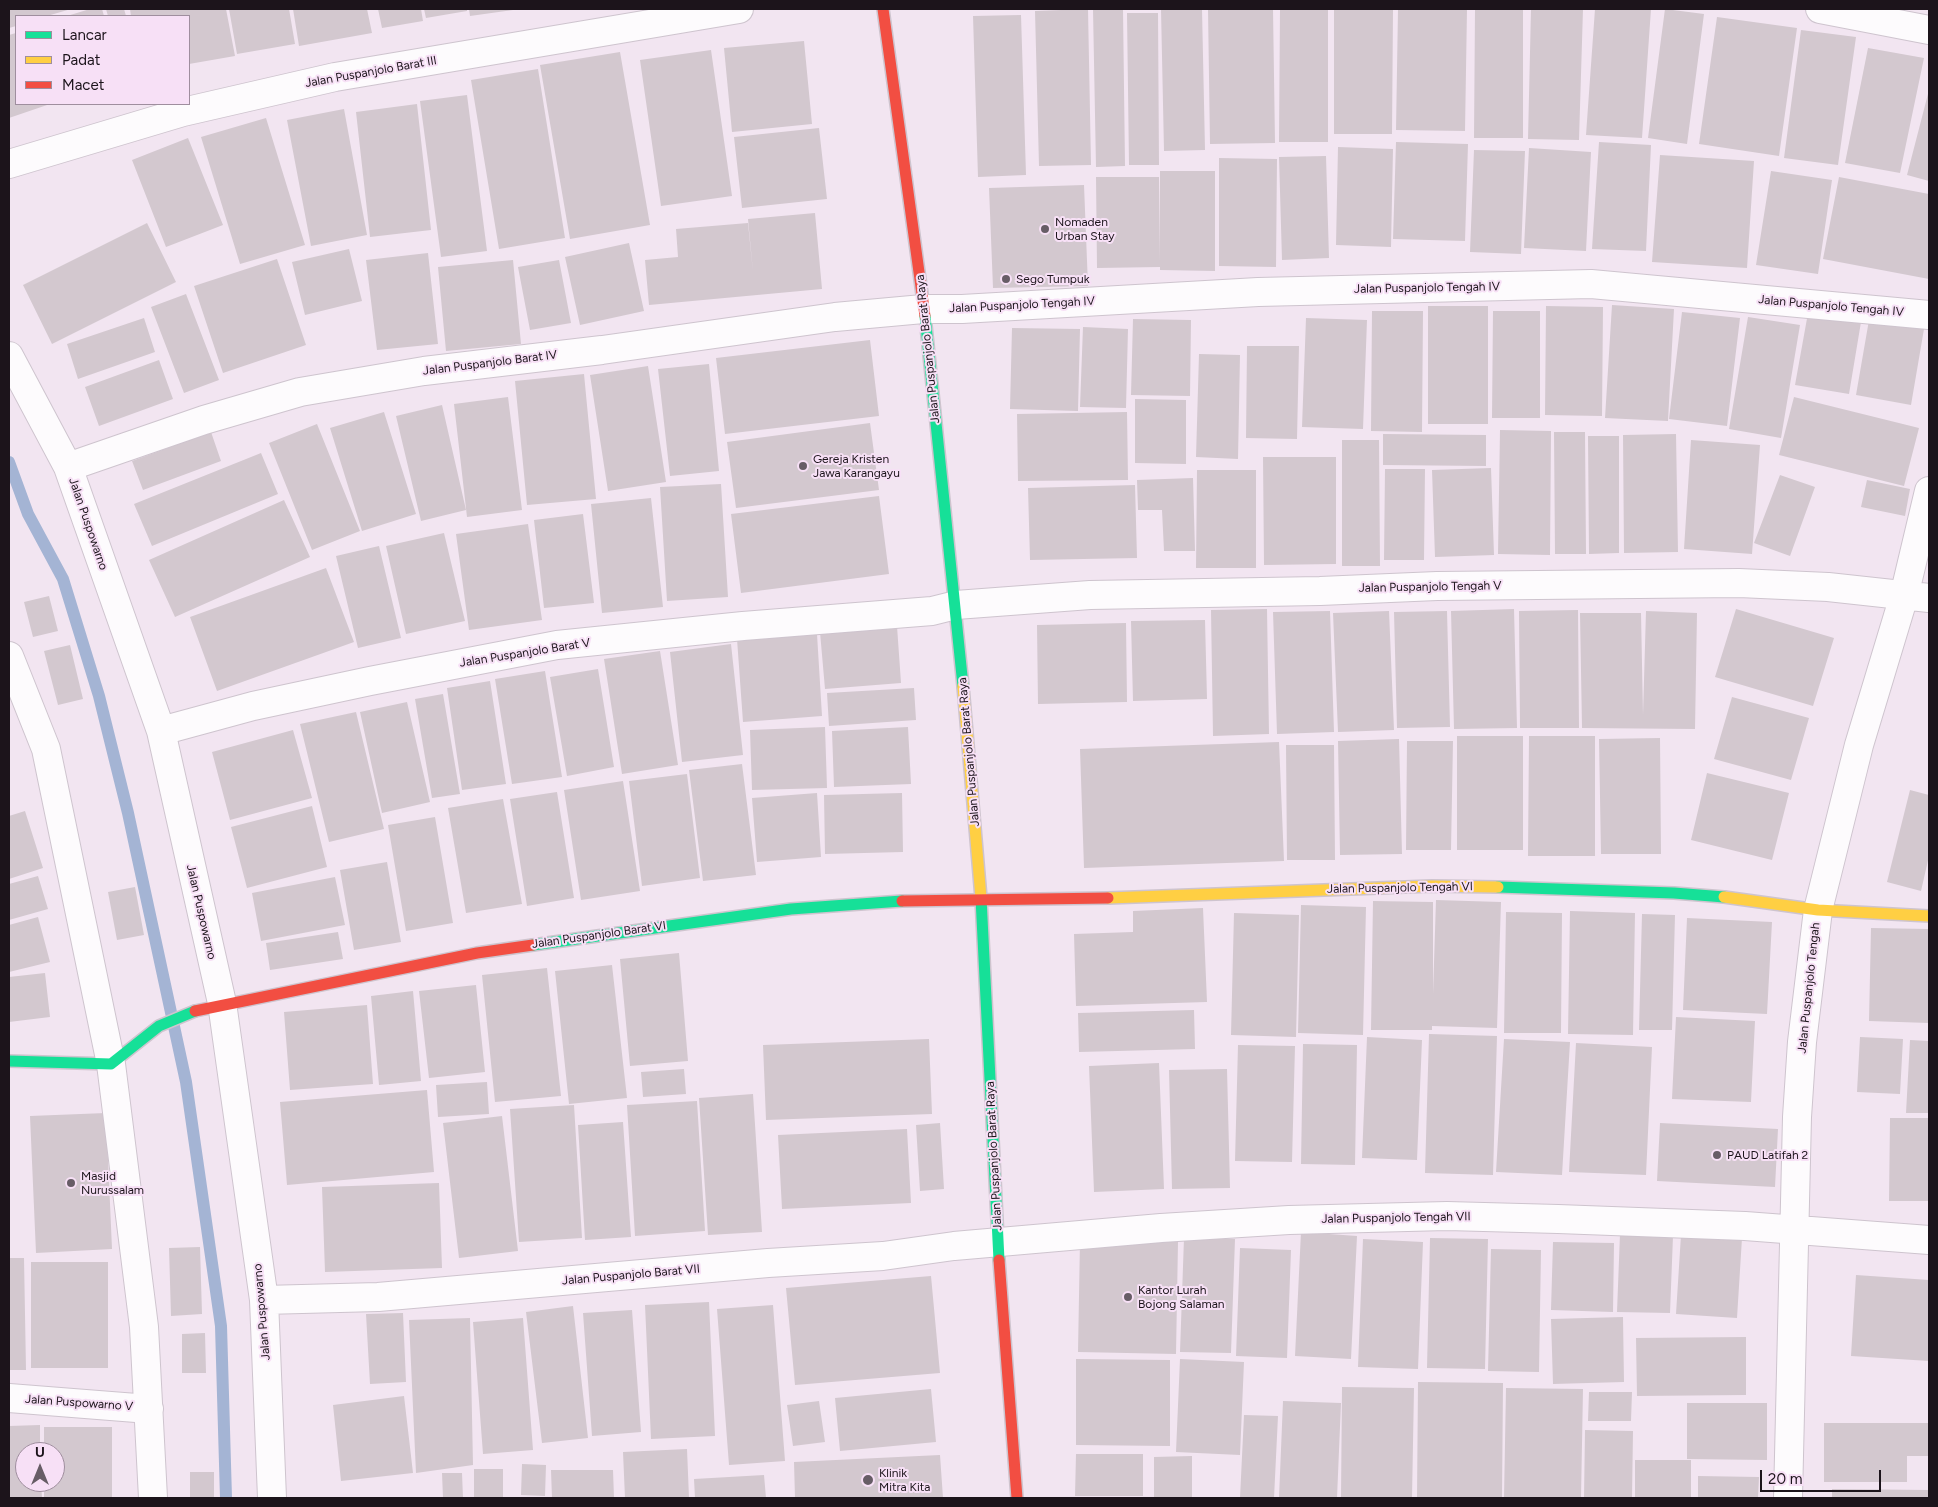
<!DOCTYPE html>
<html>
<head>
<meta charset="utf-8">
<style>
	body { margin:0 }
	#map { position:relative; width:1938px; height:1507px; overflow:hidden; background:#f2e5f1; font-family:Figtree,sans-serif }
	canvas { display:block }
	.frame { position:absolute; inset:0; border:10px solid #1c141b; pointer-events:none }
	.legend { position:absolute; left:15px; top:15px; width:175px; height:90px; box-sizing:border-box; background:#f7e0f6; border:1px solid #9f8e9e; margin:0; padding:6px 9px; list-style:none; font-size:15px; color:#1c141b }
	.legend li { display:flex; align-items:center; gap:10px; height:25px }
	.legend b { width:25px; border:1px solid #9f8e9e }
	.north { position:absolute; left:15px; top:1442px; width:50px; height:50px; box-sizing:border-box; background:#f7e0f6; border:1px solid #9f8e9e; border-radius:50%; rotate:0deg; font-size:14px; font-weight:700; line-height:20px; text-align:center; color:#1c141b }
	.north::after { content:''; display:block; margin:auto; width:18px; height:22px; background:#675d66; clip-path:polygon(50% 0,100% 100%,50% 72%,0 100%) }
	.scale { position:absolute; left:1760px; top:1470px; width:121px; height:22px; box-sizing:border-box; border:2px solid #1c141b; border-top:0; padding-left:6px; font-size:15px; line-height:18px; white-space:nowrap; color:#1c141b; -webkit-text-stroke:4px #f7e0f6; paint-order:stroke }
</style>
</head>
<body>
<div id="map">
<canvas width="1938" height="1507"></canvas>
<div class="frame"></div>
<ul class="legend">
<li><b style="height:6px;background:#16e098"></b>Lancar</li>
<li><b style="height:6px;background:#ffcf43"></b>Padat</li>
<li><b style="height:6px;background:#f24e42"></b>Macet</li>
</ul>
<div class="north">U</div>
<div class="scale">20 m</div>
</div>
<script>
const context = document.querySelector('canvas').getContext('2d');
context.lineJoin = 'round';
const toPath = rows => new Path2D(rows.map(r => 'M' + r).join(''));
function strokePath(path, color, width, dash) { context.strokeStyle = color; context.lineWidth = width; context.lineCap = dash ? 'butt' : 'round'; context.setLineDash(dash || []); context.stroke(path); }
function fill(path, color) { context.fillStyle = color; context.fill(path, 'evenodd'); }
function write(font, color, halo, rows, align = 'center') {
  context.font = font + ' Figtree,sans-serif'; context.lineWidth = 4; context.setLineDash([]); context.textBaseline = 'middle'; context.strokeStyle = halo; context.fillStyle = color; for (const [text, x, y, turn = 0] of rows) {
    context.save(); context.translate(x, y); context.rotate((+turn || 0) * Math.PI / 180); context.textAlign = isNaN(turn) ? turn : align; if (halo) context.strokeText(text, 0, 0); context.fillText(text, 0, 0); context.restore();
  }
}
strokePath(toPath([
	[9,462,28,514,63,579,99,696,128,813,186,1082,221,1326,226,1498]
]), '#a4b4d4', 12);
fill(toPath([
	[9,9,71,9,47,16,16,16,16,26,9,28],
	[90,9,102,9,104,16,67,16],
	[106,9,124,9,126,16,108,16],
	[130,9,226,9,235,56,189,64,189,16,131,16],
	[229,9,289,9,295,44,237,54],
	[293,9,367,9,372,33,299,46],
	[378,9,421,9,423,21,382,28],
	[424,9,467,9,467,11,426,18],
	[469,9,513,9,513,10,470,16],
	[1088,9,1091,165,1039,166,1035,11],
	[1093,9,1123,9,1125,166,1096,167],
	[1161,9,1202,9,1205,150,1164,151],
	[1208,9,1273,9,1275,143,1210,144],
	[1280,9,1328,9,1328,142,1279,142],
	[1334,9,1393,9,1392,134,1334,134],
	[1398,9,1467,9,1465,131,1396,130],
	[1475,9,1523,9,1523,138,1474,138],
	[1531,9,1583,9,1579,140,1528,139],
	[1595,9,1651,9,1642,138,1586,135],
	[1665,9,1704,14,1687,144,1648,138],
	[1127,13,1158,13,1159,165,1129,165],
	[1021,15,1026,175,978,177,973,16],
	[1717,17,1797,28,1779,156,1699,144],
	[1801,30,1856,37,1838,165,1784,158],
	[16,33,16,104,50,104,9,118,9,35],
	[804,41,812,124,732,132,724,48],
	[1868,48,1924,58,1900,173,1845,163],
	[711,50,732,196,661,206,640,60],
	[620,52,650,225,570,239,540,65],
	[538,69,565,238,499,249,471,80],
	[1929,90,1929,181,1907,175],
	[467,95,487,251,441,257,420,101],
	[417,104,431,230,370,237,356,112],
	[344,109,367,235,311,246,287,120],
	[266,118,305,245,240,264,201,137],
	[819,128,827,199,742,208,734,137],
	[188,138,223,225,166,247,132,160],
	[1396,142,1468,144,1465,241,1393,239],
	[1599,142,1651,145,1646,251,1592,249],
	[1338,147,1393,149,1391,247,1336,245],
	[1529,148,1591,152,1586,251,1524,248],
	[1474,150,1525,151,1521,254,1470,252],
	[1660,155,1754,161,1747,268,1652,262],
	[1326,156,1329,258,1282,260,1279,157],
	[1219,158,1277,159,1276,267,1219,266],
	[1160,171,1215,171,1215,271,1160,270,1160,267,1097,268,1096,177,1159,177,1160,262],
	[1771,171,1832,180,1818,274,1756,265],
	[1839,177,1929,194,1929,279,1823,259],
	[1084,185,1088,286,993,288,989,188],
	[815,213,822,289,649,305,645,260,678,257,676,229,748,223,753,272,748,219],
	[147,223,176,282,52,344,23,285],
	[629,243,644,311,580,325,565,257],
	[349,249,362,301,305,315,292,262],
	[428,253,438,344,377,350,366,260],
	[277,259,306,345,223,373,194,286],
	[513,260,521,344,446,351,438,267],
	[559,260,571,323,530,330,518,267],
	[186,294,219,380,184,393,151,307],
	[1612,305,1674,309,1668,421,1605,418],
	[1428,306,1488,306,1488,424,1428,424],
	[1546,306,1603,307,1602,416,1545,415],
	[1372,311,1423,311,1422,432,1371,431],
	[1493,311,1540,311,1540,418,1492,418],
	[1682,312,1740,318,1727,426,1669,419],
	[1808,313,1861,322,1849,394,1795,385],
	[1748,317,1800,325,1781,438,1729,429],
	[144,318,155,352,78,379,67,344],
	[1306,318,1367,320,1363,429,1302,427],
	[1133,319,1191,320,1190,396,1131,395],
	[1869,320,1924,329,1911,405,1856,395],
	[1083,327,1128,329,1126,408,1080,407],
	[1012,328,1080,329,1078,411,1010,409],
	[870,340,879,416,725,434,716,358],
	[1247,346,1299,346,1297,439,1246,438],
	[1199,354,1240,355,1238,459,1196,457],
	[159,360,173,399,99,426,85,387],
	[709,364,719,471,670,476,658,369],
	[648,366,666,482,608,491,590,375],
	[584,374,596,499,527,505,515,381],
	[508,397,522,510,467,517,454,404],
	[1794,397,1919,428,1904,486,1779,455],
	[1135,399,1186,400,1186,464,1135,463],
	[442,405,466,510,421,521,396,416],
	[384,412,416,514,362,531,330,428],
	[1127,412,1128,480,1018,481,1017,414],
	[870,423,879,490,736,508,727,442],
	[317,424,360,531,312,550,269,443],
	[1500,430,1551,431,1550,555,1498,554],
	[211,432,221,461,143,490,132,461],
	[1554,432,1585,432,1586,554,1555,554],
	[1383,434,1486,435,1486,466,1383,465],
	[1676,434,1678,552,1624,553,1623,435],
	[1588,436,1619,436,1619,553,1589,554],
	[1342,440,1379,440,1380,566,1342,566],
	[1691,440,1760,445,1752,554,1684,549],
	[261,453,278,494,152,546,134,504],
	[1263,457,1336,457,1336,564,1264,565],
	[1491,468,1494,555,1435,557,1432,470],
	[1385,469,1425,469,1424,560,1384,560],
	[1197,470,1256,470,1256,568,1196,568],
	[1780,475,1815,487,1790,556,1754,543],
	[1193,478,1195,551,1164,551,1162,510,1138,510,1137,480],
	[1867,480,1910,489,1905,516,1861,507],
	[721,484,728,597,667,601,660,487],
	[1135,485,1137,558,1030,560,1028,488],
	[879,496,889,574,741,593,731,514],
	[651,498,663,607,602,613,591,504],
	[284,500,310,557,175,617,149,560],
	[583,514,594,603,544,608,534,520],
	[528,524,542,620,469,630,456,534],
	[444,533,465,621,406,634,386,546],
	[379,546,401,638,358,648,336,556],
	[326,568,354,642,217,691,190,617],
	[49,596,58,631,33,637,24,602],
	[1267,609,1269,734,1213,736,1211,610],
	[1514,609,1517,728,1454,729,1451,611],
	[1736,609,1834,638,1813,706,1715,677],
	[1578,610,1579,728,1520,728,1519,611],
	[1330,611,1334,732,1277,734,1273,612],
	[1389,611,1394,730,1338,732,1333,613],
	[1447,611,1450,727,1397,728,1394,612],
	[1646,611,1697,613,1695,729,1582,728,1580,613,1641,613,1643,715],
	[1205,620,1207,699,1133,701,1131,621],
	[1126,623,1127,702,1038,704,1037,625],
	[897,626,901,683,825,689,820,632],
	[817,634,822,716,743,722,737,639],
	[731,644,743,755,682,762,670,652],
	[70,645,83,699,58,705,44,651],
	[660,651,678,765,622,774,604,659],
	[598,669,614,767,567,776,550,677],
	[545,671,562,777,512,784,495,679],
	[490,681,506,784,462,790,447,688],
	[914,688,916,720,829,726,827,693],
	[443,694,460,794,432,798,415,699],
	[1732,697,1809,718,1791,780,1714,759],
	[407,702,430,802,382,813,360,712],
	[356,712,384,829,329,842,300,724],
	[825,727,827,788,752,790,750,730],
	[908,727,911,784,834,787,832,731],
	[293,730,312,798,230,820,212,752],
	[1457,736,1523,736,1523,850,1457,850],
	[1529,736,1595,736,1595,856,1528,856],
	[1660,738,1661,854,1601,854,1599,739],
	[1399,739,1402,854,1340,855,1338,741],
	[1407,741,1453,741,1451,850,1406,850],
	[1279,742,1284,861,1084,868,1080,749],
	[1286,745,1334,745,1335,860,1287,860],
	[742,764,756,875,703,881,689,770],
	[1707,773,1789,793,1772,860,1691,840],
	[687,774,700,878,642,886,629,781],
	[623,781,640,891,581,900,564,790],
	[1910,790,1929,795,1929,856,1921,891,1887,882],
	[557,792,574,898,527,906,510,799],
	[817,793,821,857,757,862,752,798],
	[902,793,903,852,825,854,824,795],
	[503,799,522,904,466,913,448,808],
	[312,806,327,867,247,888,231,827],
	[25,811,43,868,9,879,9,816],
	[435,817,453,923,406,931,388,825],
	[387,862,401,942,354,950,340,870],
	[38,876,48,909,9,920,9,884],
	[335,877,345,925,261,941,252,893],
	[135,887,144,935,117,940,108,892],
	[1436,900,1501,902,1497,1028,1432,1026,1432,1030,1371,1030,1373,901,1433,902,1433,994],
	[1301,905,1366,907,1363,1035,1298,1033],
	[1203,908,1207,1002,1076,1006,1074,934,1133,932,1133,911],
	[1570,911,1635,913,1633,1035,1568,1034],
	[1506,912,1562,913,1561,1033,1504,1033],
	[1234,913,1299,915,1296,1037,1231,1035],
	[1642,914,1675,915,1672,1030,1639,1030],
	[38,917,50,962,9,972,9,925],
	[1687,918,1772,922,1767,1014,1683,1010],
	[1871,928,1929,929,1929,1023,1869,1021],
	[338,932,343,959,270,970,266,943],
	[679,953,688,1061,630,1066,620,959],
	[612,965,627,1098,569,1104,555,971],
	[547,968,561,1096,495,1102,482,975],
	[45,973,50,1017,9,1022,9,977],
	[476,985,485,1072,429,1078,419,991],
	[413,991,421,1081,379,1085,371,996],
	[367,1005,373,1084,290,1090,284,1012],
	[1194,1010,1195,1049,1079,1052,1078,1013],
	[1676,1017,1755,1021,1751,1102,1672,1099],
	[1429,1034,1497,1036,1493,1175,1425,1173],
	[1367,1037,1422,1040,1417,1160,1362,1158],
	[1860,1037,1903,1039,1900,1094,1857,1092],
	[929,1039,932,1114,766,1120,763,1045],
	[1504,1039,1570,1042,1562,1175,1496,1172],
	[1910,1040,1929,1041,1929,1113,1906,1113],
	[1576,1043,1652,1047,1646,1175,1569,1172],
	[1303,1044,1357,1045,1355,1165,1301,1164],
	[1238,1045,1295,1046,1292,1162,1235,1161],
	[1159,1063,1164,1189,1094,1192,1089,1066],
	[684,1069,686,1094,643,1097,641,1072],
	[1227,1069,1230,1188,1172,1189,1169,1070],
	[487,1082,489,1114,438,1117,436,1085],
	[427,1090,434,1172,287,1185,280,1102],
	[753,1094,762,1232,708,1235,699,1098],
	[697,1101,705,1231,635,1236,627,1105],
	[574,1105,582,1238,519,1242,510,1109],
	[106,1113,112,1249,36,1253,30,1116],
	[502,1116,518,1251,459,1258,443,1123],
	[1890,1118,1929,1118,1929,1201,1889,1201],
	[623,1122,631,1237,585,1240,578,1125],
	[940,1123,944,1189,920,1191,916,1125],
	[1660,1123,1778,1129,1775,1187,1657,1181],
	[907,1129,911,1203,782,1209,778,1135],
	[439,1183,442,1268,325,1272,322,1187],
	[1301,1232,1357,1236,1351,1359,1295,1356],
	[1620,1234,1673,1236,1670,1313,1617,1312],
	[1681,1235,1742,1238,1737,1318,1676,1314],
	[1184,1238,1235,1239,1231,1353,1180,1352],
	[1430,1238,1488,1239,1485,1369,1427,1368],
	[1363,1239,1423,1242,1418,1369,1358,1367],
	[1080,1240,1178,1242,1176,1354,1078,1352],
	[1553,1242,1614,1243,1613,1312,1551,1310],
	[200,1247,202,1314,171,1316,169,1248],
	[1240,1248,1291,1250,1287,1358,1236,1356],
	[1491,1249,1541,1250,1539,1372,1488,1371],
	[9,1258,24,1258,26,1370,9,1370],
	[31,1262,108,1262,108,1368,31,1368],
	[1856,1275,1929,1280,1929,1361,1851,1356],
	[931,1276,940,1373,795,1385,786,1288],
	[709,1302,715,1436,651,1439,645,1305],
	[773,1305,785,1461,729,1465,717,1309],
	[573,1306,588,1438,542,1443,526,1312],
	[632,1310,641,1432,592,1436,583,1313],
	[403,1313,406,1382,370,1384,366,1314],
	[1623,1317,1624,1382,1553,1384,1551,1319],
	[470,1318,473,1465,416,1473,409,1320],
	[523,1318,533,1450,483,1454,473,1322],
	[205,1333,206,1373,182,1373,182,1334],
	[1746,1337,1746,1395,1637,1396,1636,1338],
	[1076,1359,1170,1360,1170,1446,1076,1445],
	[1180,1359,1244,1362,1240,1455,1176,1452],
	[1418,1382,1503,1383,1502,1498,1417,1498],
	[1342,1387,1414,1388,1412,1498,1341,1498],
	[1506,1388,1583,1389,1581,1498,1504,1498],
	[931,1389,936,1442,840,1451,835,1398],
	[1589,1392,1632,1392,1631,1421,1588,1421],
	[404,1396,413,1473,341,1481,333,1405],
	[819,1401,825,1442,793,1446,787,1405],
	[1283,1401,1341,1403,1337,1498,1279,1498],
	[1687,1403,1767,1403,1767,1460,1687,1459],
	[1244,1415,1278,1416,1274,1498,1240,1498],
	[1824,1423,1929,1423,1929,1456,1907,1456,1907,1482,1824,1482],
	[40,1425,40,1452,25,1452,25,1482,41,1482,42,1498,9,1498,9,1426],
	[44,1427,112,1427,112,1498,44,1498,44,1482,55,1482,55,1452,44,1452],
	[1585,1430,1633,1431,1632,1498,1584,1498],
	[687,1449,689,1498,625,1498,623,1452],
	[1076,1454,1143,1454,1143,1496,1075,1496],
	[940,1455,943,1498,795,1498,794,1462],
	[1192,1456,1192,1498,1154,1498,1154,1457],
	[1635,1460,1691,1460,1691,1498,1635,1498],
	[522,1464,546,1465,545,1496,521,1495],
	[474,1469,503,1469,503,1498,474,1498],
	[551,1470,613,1470,614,1498,552,1498],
	[190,1472,214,1472,214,1498,190,1498],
	[442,1473,462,1473,463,1498,443,1498],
	[764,1475,766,1498,695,1498,694,1479],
	[1698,1476,1759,1477,1758,1498,1698,1498],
	[1832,1489,1929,1490,1929,1498,1832,1498]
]), '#d3c8cf');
const street = toPath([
	[1820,9,1929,30],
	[9,164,183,112,335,77,739,9],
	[9,356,68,467,161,731,222,1003,264,1300,272,1498],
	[68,467,204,420,300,392,424,371,602,350,835,317,923,309,962,309,1258,292,1591,284,1929,315],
	[9,656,46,749,111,1064,144,1327,153,1498],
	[161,731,253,706,370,681,557,645,743,626,932,611,956,605,1090,595,1320,591,1437,586,1739,583,1828,587,1929,598],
	[264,1300,378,1297,768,1263,883,1256,954,1246,1161,1228,1289,1220,1447,1216,1558,1219,1745,1226,1929,1240],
	[9,1398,149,1409],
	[1788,1498,1797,1117,1802,1042,1818,910,1859,745,1904,596,1929,491]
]);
const fast = toPath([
	[925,316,963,686],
	[1498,887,1674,893,1724,897],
	[981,898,999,1260],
	[533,945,791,909,902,901],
	[9,1061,111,1064,159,1026,195,1011]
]);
const slow = toPath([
	[963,686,981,898],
	[1724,897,1818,910,1929,916],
	[1108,898,1432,886,1498,887]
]);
const jam = toPath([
	[883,9,925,316],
	[902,901,1108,898],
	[195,1011,477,953,533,945],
	[999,1260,1017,1498]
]);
strokePath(street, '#cec4ce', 30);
strokePath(fast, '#cec4ce', 14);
strokePath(slow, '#cec4ce', 14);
strokePath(jam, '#cec4ce', 14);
strokePath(street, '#fdfbfd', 28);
strokePath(fast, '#16e098', 11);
strokePath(slow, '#ffcf43', 11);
strokePath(jam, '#f24e42', 11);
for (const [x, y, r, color] of [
	[1045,229,5,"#675d66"],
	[1006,279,5,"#675d66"],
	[803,466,5,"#675d66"],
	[1717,1155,5,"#675d66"],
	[71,1183,5,"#675d66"],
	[1128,1297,5,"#675d66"],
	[868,1480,6,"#675d66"]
]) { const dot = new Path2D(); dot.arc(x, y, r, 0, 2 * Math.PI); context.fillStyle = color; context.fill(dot); strokePath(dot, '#f7e0f6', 2); }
write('12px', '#1c141b', '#f7e0f6', [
	["Jalan Puspanjolo Barat III",371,72,-10],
	["Jalan Puspanjolo Tengah IV",1427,288,-1],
	["Jalan Puspanjolo Tengah IV",1022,305,-3],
	["Jalan Puspanjolo Tengah IV",1831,306,5],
	["Jalan Puspanjolo Barat Raya",928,349,-96],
	["Jalan Puspanjolo Barat IV",490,363,-7],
	["Jalan Puspowarno",88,524,71],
	["Jalan Puspanjolo Tengah V",1430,587,-1],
	["Jalan Puspanjolo Barat V",525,653,-9],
	["Jalan Puspanjolo Barat Raya",969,752,-95],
	["Jalan Puspanjolo Tengah VI",1400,888,-1],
	["Jalan Puspowarno",201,912,77],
	["Jalan Puspanjolo Barat VI",599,935,-8],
	["Jalan Puspanjolo Tengah",1809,988,-84],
	["Jalan Puspanjolo Barat Raya",994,1156,-93],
	["Jalan Puspanjolo Tengah VII",1396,1218,-1],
	["Jalan Puspanjolo Barat VII",631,1275,-5],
	["Jalan Puspowarno",262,1312,-95],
	["Jalan Puspowarno V",79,1403,4]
]);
write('12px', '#1c141b', '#f7e0f6', [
	["Nomaden",1055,222],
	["Urban Stay",1055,236],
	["Sego Tumpuk",1016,279],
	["Gereja Kristen",813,459],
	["Jawa Karangayu",813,473],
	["PAUD Latifah 2",1727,1155],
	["Masjid",81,1176],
	["Nurussalam",81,1190],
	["Kantor Lurah",1138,1290],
	["Bojong Salaman",1138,1304],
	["Klinik",879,1473],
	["Mitra Kita",879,1487]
], 'left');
</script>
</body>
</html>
